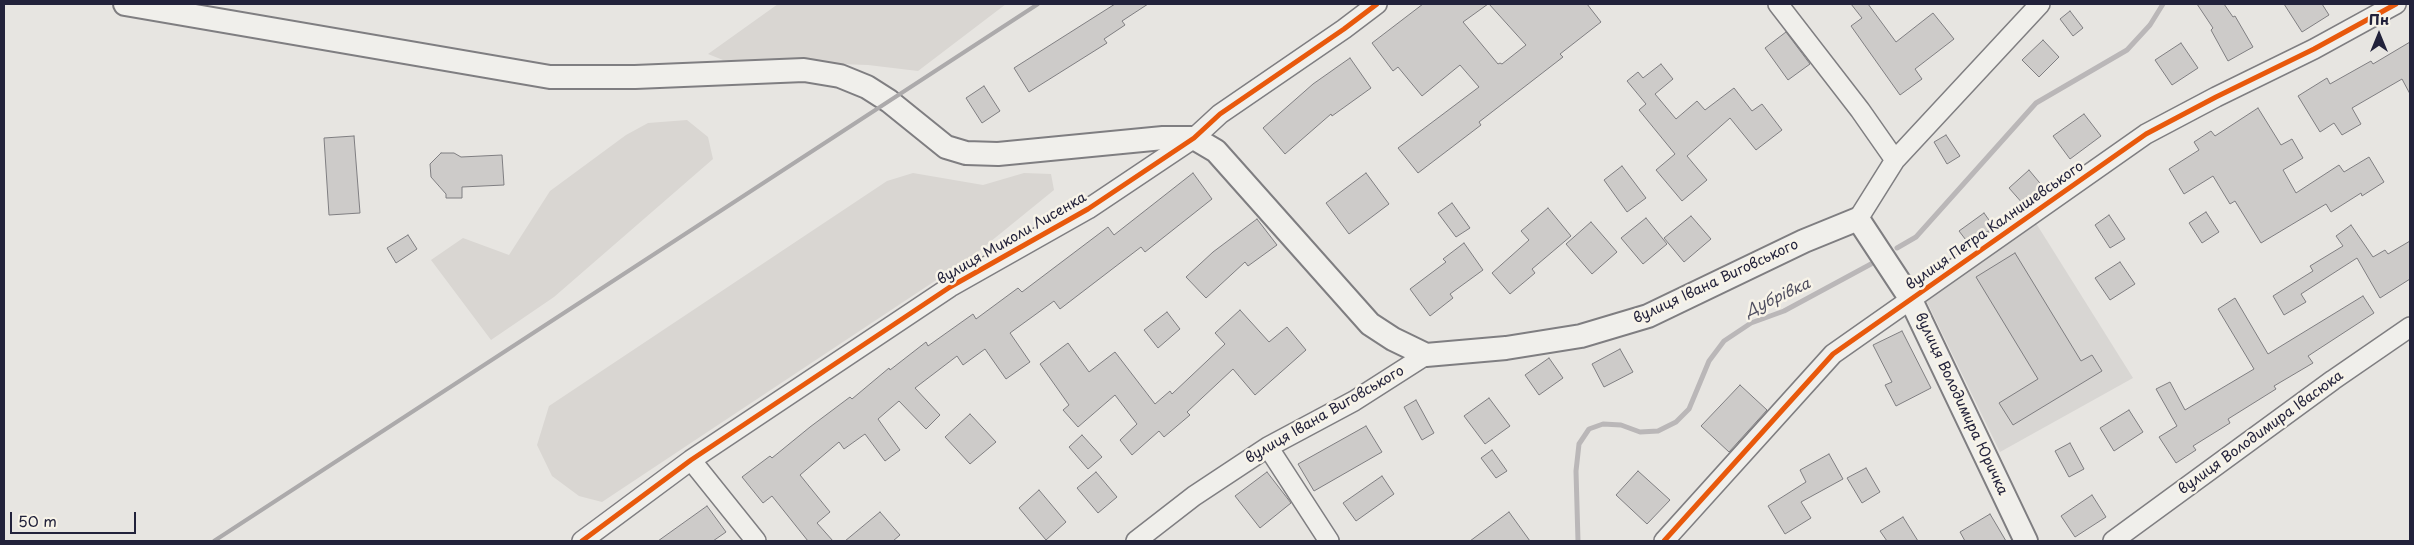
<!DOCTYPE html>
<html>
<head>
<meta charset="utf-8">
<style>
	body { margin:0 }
	#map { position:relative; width:2414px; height:545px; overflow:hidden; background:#e7e5e1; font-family:"Playpen Sans",sans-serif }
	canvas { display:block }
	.frame { position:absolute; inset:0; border:5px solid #22223b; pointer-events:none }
	.north { position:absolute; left:2354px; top:10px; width:50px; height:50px; -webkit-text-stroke:4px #f7f3e8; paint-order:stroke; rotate:0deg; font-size:14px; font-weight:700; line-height:20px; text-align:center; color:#22223b }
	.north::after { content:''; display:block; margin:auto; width:18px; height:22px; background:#22223b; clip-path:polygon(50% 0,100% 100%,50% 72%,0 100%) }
	.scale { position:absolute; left:10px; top:512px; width:126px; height:22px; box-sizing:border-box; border:2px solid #22223b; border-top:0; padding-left:6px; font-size:15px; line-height:18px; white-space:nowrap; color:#22223b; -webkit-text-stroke:4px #f7f3e8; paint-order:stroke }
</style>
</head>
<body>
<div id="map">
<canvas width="2414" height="545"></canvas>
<div class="frame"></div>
<div class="north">Пн</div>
<div class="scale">50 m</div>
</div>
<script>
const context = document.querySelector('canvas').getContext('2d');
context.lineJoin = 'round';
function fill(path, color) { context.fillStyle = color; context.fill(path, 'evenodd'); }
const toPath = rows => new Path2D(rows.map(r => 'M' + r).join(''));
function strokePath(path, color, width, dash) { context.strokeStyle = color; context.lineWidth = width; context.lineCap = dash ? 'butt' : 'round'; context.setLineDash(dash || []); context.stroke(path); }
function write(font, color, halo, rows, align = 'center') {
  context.font = font + ' "Playpen Sans",sans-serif'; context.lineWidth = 5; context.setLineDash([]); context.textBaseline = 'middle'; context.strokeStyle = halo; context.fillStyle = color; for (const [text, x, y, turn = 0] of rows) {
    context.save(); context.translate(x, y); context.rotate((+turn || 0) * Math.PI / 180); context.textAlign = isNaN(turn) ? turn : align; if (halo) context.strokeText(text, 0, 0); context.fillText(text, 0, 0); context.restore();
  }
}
fill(toPath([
	[2034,220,2133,378,2000,452,1925,298]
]), '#d8d6d3');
fill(toPath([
	[778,4,1006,4,918,71,868,65,723,60,708,54],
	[687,120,708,137,713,159,554,297,491,340,431,260,463,238,509,255,550,191,626,135,648,123],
	[913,173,983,185,1024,173,1051,174,1054,190,974,255,602,502,579,496,552,476,537,445,549,406,887,181]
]), '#d9d6d2');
strokePath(toPath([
	[1897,248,1916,237,2036,103,2127,50,2150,25,2163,4],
	[1578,541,1576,471,1579,444,1589,429,1603,424,1621,425,1640,432,1658,431,1676,422,1689,409,1709,361,1724,341,1751,323,1784,311,1871,264]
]), '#bab7b8', 5);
const building = toPath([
	[1115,4,1148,4,1122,21,1125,25,1104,39,1107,43,1029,92,1014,68,1115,4],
	[1423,4,1488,4,1463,22,1498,64,1500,63,1502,64,1526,45,1489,4,1587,4,1601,22,1560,54,1563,57,1479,122,1481,125,1418,173,1398,148,1479,87,1460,65,1422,96,1398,67,1393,71,1372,43,1423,4],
	[1851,4,1868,4,1896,42,1933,13,1954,39,1915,69,1922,79,1900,95,1851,26,1862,18,1851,4],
	[2197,4,2224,4,2233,17,2235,16,2253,47,2228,61,2211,30,2213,28,2197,4],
	[2284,4,2322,4,2329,15,2302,32,2284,4],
	[2070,11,2083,28,2073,36,2060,19,2070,11],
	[1786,32,1810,64,1788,80,1765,48,1786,32],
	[2043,40,2059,57,2039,77,2022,60,2043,40],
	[2410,42,2410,94,2402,79,2352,108,2361,124,2342,135,2334,123,2320,132,2298,96,2327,78,2330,84,2371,61,2373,64,2410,42],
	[2181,43,2198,68,2172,85,2155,60,2181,43],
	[1350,58,1371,88,1332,116,1331,114,1285,154,1263,128,1313,84,1350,58],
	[1661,64,1673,79,1655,94,1676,119,1697,101,1705,110,1734,88,1752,111,1762,104,1782,130,1756,150,1730,118,1687,156,1707,180,1682,201,1656,170,1675,154,1639,110,1646,104,1627,81,1638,72,1643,78,1661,64],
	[984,86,1000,111,982,123,966,98,984,86],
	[2258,108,2281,145,2292,139,2303,158,2283,170,2296,193,2339,165,2344,172,2369,157,2384,182,2362,196,2361,193,2331,212,2326,204,2261,243,2235,201,2230,204,2213,176,2184,194,2169,169,2199,150,2194,142,2211,131,2215,136,2258,108],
	[2084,114,2101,136,2070,159,2053,136,2084,114],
	[1946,135,1960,156,1947,164,1934,142,1946,135],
	[354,136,360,213,329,215,324,138,354,136],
	[441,153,454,153,461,157,502,155,504,185,462,187,462,198,446,198,446,194,431,177,430,164,441,153],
	[1622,166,1646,198,1627,212,1604,180,1622,166],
	[2029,170,2044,188,2024,205,2009,188,2029,170],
	[1193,173,1212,199,1145,252,1141,247,1060,309,1054,301,1010,333,1030,362,1006,379,985,349,963,365,957,356,915,388,940,415,926,429,899,401,878,419,900,450,885,461,865,434,844,449,839,442,800,475,830,512,817,523,833,541,808,541,772,496,763,503,742,477,770,456,772,458,810,427,850,397,852,399,889,368,890,370,926,342,928,346,973,314,976,319,1018,288,1022,292,1108,227,1114,235,1193,173],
	[1366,173,1389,204,1349,234,1326,203,1366,173],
	[1452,203,1470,228,1456,237,1438,213,1452,203],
	[1548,208,1571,236,1532,269,1535,273,1510,294,1492,273,1529,240,1521,231,1548,208],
	[2206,212,2219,232,2202,243,2189,223,2206,212],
	[1984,213,1994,227,1969,244,1959,231,1984,213],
	[2109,215,2125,239,2110,248,2095,225,2109,215],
	[1691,216,1711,239,1684,262,1664,238,1691,216],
	[1646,218,1667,244,1643,264,1621,238,1646,218],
	[1257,219,1277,245,1248,266,1245,262,1206,298,1186,277,1213,252,1257,219],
	[1591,222,1617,252,1592,274,1566,244,1591,222],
	[2351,225,2373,257,2385,250,2388,254,2410,241,2410,279,2380,298,2357,258,2301,294,2306,302,2284,315,2273,296,2313,271,2310,266,2343,246,2336,236,2351,225],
	[408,235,417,249,396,263,387,248,408,235],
	[1464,243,1483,270,1450,294,1453,298,1430,316,1410,289,1446,262,1443,259,1464,243],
	[2015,253,2081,361,2092,355,2102,371,2013,425,1999,403,2038,379,1976,277,2015,253],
	[2120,262,2135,284,2110,300,2095,278,2120,262],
	[2363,296,2374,313,2308,356,2313,363,2274,386,2276,389,2228,419,2230,423,2193,446,2196,450,2176,463,2159,437,2177,426,2156,389,2170,382,2185,410,2254,369,2218,309,2235,298,2268,354,2363,296],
	[1240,310,1269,342,1287,327,1306,350,1255,395,1233,369,1187,412,1190,415,1164,437,1159,431,1132,455,1120,440,1137,424,1115,395,1078,427,1063,410,1069,405,1040,364,1068,343,1089,372,1115,352,1155,404,1170,391,1172,394,1225,344,1215,333,1240,310],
	[1167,312,1180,329,1158,348,1144,330,1167,312],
	[1902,331,1931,388,1896,406,1885,385,1892,382,1873,345,1902,331],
	[1620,349,1633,372,1604,387,1592,364,1620,349],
	[1549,358,1563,378,1539,395,1525,375,1549,358],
	[1740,385,1767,410,1729,452,1701,426,1740,385],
	[1489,398,1510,426,1485,444,1464,416,1489,398],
	[1416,400,1434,433,1422,440,1404,407,1416,400],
	[2129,410,2143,432,2114,451,2100,428,2129,410],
	[970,414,996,442,970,464,945,437,970,414],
	[1366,426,1382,452,1314,491,1298,464,1366,426],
	[1082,435,1102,457,1088,469,1069,447,1082,435],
	[2070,443,2084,469,2069,477,2055,451,2070,443],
	[1492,450,1507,471,1496,478,1481,458,1492,450],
	[1829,454,1843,479,1801,502,1811,518,1785,534,1768,506,1806,482,1800,470,1829,454],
	[1866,468,1880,492,1862,503,1847,478,1866,468],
	[1638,471,1670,500,1647,524,1616,495,1638,471],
	[1096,472,1117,497,1098,513,1077,488,1096,472],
	[1267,472,1291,503,1260,528,1235,496,1267,472],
	[1382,476,1394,494,1356,521,1343,503,1382,476],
	[1039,490,1066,522,1046,540,1019,508,1039,490],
	[2092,495,2106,517,2075,537,2061,516,2092,495],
	[707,506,726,532,713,541,658,541,707,506],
	[880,512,900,535,893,541,845,541,880,512],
	[1509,512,1530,541,1470,541,1509,512],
	[1990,514,2006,541,1965,541,1960,532,1990,514],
	[1903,517,1918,541,1887,541,1880,531,1903,517]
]);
fill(building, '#cdcbc9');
strokePath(building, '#7f7e81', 1);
const minor = toPath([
	[1778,4,1860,110,1895,160],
	[1858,219,1895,160,2040,4],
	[1268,447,1329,541],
	[691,460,756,541],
	[582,541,691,460,950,287,1088,209,1194,138,1220,114,1344,29,1377,4],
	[1136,541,1194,496,1268,447,1354,401,1426,355],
	[1664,541,1833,354,2146,134,2216,97,2314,49,2396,4],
	[2113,541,2333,380,2410,327]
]);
const major = toPath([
	[125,4,550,77,635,77,804,70,840,76,867,87,889,101,946,147,966,153,998,154,1163,138,1194,138,1216,151,1370,324,1393,339,1426,355,1506,348,1581,336,1648,316,1804,241,1858,219,1910,298,2026,541]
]);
strokePath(minor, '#7f7e81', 22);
strokePath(major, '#7f7e81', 26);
strokePath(minor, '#f0efeb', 19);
strokePath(major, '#f0efeb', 22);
strokePath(toPath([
	[214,541,1038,4]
]), '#acaaab', 4);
strokePath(toPath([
	[582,541,691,460,950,287,1088,209,1194,138,1220,114,1344,29,1377,4],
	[1664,541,1833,354,2146,134,2216,97,2314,49,2396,4]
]), '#e8590c', 5);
write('14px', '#22223b', '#f7f3e8', [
	["вулиця Петра Калнишевського",1995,226,-35],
	["вулиця Миколи Лисенка",1012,239,-30],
	["вулиця Івана Виговського",1716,282,-25],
	["вулиця Володимира Юричка",1961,404,65],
	["вулиця Івана Виговського",1325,415,-30],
	["вулиця Володимира Івасюка",2261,433,-36]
]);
write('italic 15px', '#504f60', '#f7f3e8', [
	["Дубрівка",1778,298,-25]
]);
</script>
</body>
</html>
